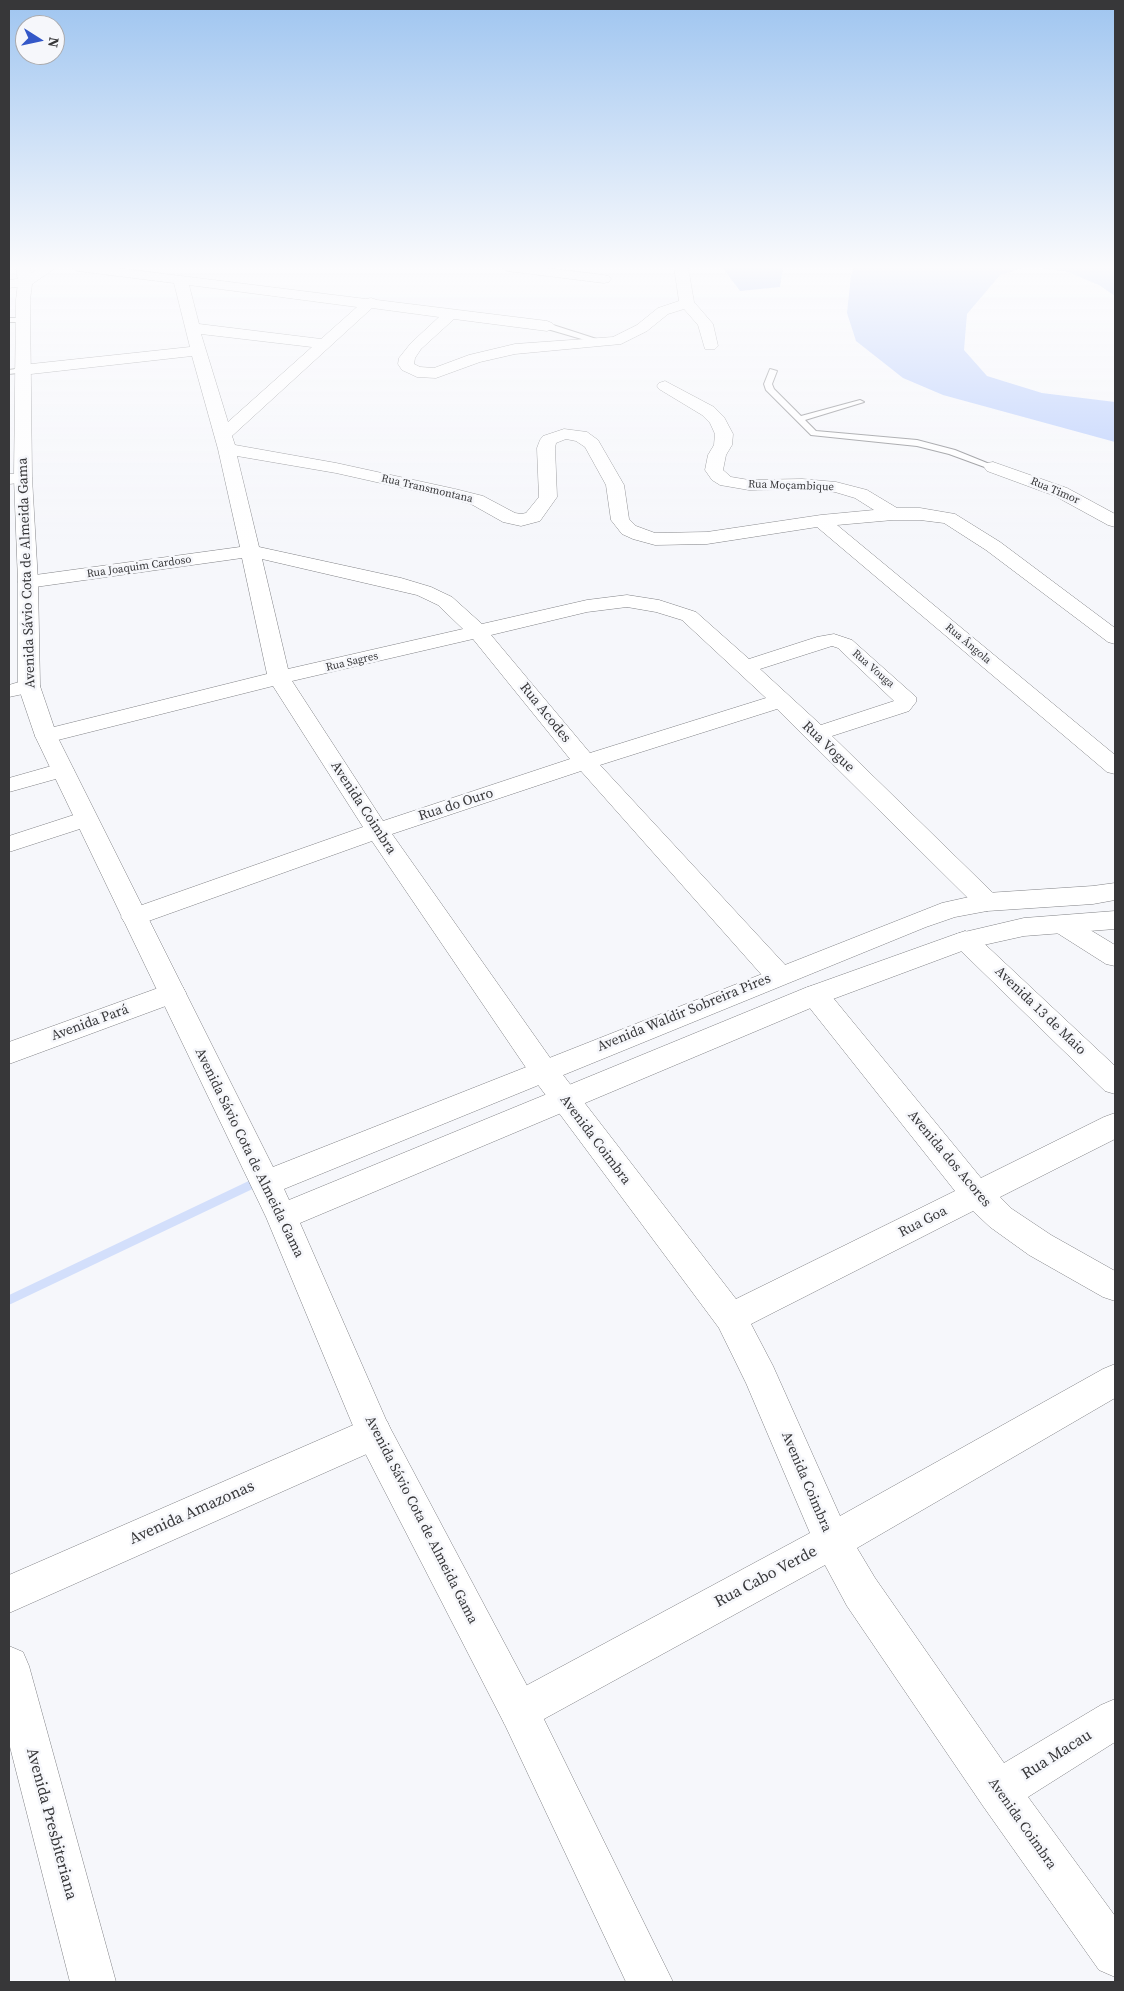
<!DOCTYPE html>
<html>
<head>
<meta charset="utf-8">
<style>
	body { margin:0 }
	#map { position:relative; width:1124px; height:1991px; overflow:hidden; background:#f6f7fb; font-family:"Source Serif 4",serif }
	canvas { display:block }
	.frame { position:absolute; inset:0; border:10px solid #373739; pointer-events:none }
	.north { position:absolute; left:15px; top:15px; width:50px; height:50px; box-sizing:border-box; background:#f6f7fb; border:1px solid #aaaaad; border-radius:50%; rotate:100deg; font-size:14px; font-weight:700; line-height:20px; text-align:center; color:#373739 }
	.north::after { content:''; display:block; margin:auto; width:18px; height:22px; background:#3458c8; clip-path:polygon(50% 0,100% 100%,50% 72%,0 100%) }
</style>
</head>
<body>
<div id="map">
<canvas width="1124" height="1991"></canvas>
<div class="frame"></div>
<div class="north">N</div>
</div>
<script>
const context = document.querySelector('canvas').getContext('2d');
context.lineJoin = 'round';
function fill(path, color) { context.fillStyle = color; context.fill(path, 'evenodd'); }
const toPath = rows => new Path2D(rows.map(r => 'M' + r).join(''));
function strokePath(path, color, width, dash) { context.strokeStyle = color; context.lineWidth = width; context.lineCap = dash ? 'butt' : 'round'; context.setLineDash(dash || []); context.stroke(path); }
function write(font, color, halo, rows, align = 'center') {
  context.font = font + ' "Source Serif 4",serif'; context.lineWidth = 5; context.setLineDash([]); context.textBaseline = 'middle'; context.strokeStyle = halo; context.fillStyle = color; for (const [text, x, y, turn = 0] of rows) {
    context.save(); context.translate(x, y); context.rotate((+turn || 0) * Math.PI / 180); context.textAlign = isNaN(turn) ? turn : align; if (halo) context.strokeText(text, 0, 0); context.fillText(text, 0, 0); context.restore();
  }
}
fill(toPath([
	[855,267,1025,267,1000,275,967,314,964,350,987,376,1042,393,1115,402,1115,442,943,395,903,378,856,341,847,313,851,275],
	[1030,267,1114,267,1115,296,1099,285,1065,271]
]), '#b8cdfd');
fill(toPath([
	[722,267,783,267,780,287,740,291]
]), '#aac1f7');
strokePath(toPath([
	[9,1300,259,1181]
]), '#d3dffb', 9);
const lane = toPath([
	[9,318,23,318,27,320,23,322,9,322,9,318],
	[544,324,550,324,609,343,602,345,544,328,544,324],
	[22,368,26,370,25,372,9,374,9,370,22,368],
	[770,369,777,371,772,384,774,389,801,416,860,400,864,402,805,420,816,431,917,440,955,450,997,467,993,470,990,469,949,454,917,446,811,435,766,390,764,384,770,369]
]);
const street = toPath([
	[70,267,109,267,366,299,371,298,377,300,547,321,552,323,555,326,552,329,547,331,454,319,421,349,415,358,414,364,420,367,434,368,469,355,515,344,613,337,637,325,658,308,679,301,674,267,688,267,694,302,713,324,718,346,715,349,705,349,698,325,684,309,668,314,647,331,621,344,515,354,480,362,436,378,417,377,402,370,398,364,399,358,411,343,439,317,372,308,232,436,235,445,336,463,455,489,483,496,515,513,521,514,526,513,539,497,537,448,540,440,543,436,564,429,587,432,598,440,624,485,629,519,636,526,655,533,707,532,821,515,874,510,855,498,835,492,802,489,749,490,720,485,712,480,705,470,708,455,714,445,715,434,710,423,702,415,659,389,657,386,659,383,665,381,714,407,724,417,733,434,732,445,726,455,723,470,731,477,749,480,802,479,836,482,867,490,897,508,920,508,955,514,1000,542,1115,628,1115,644,1108,642,986,550,944,523,920,520,893,520,837,525,1115,755,1115,774,1107,772,817,527,707,544,655,545,633,539,622,534,611,520,606,485,585,447,576,441,566,439,556,443,555,448,557,497,540,521,521,526,503,522,471,504,452,499,336,473,237,456,259,547,401,578,431,587,452,597,482,624,587,600,627,595,659,600,696,612,749,659,817,637,834,634,852,640,916,697,916,702,909,711,832,736,996,896,1000,902,996,908,987,911,978,908,777,709,600,765,788,968,792,975,788,982,778,985,768,982,581,771,392,834,553,1062,736,1299,955,1191,805,1002,801,995,805,988,815,985,825,988,981,1178,1104,1117,1115,1113,1115,1139,1000,1197,1012,1209,1051,1235,1115,1271,1115,1301,1103,1297,1029,1255,990,1227,973,1211,751,1324,773,1366,840,1516,1103,1369,1115,1364,1115,1398,857,1548,875,1578,1004,1763,1101,1705,1115,1699,1115,1742,1028,1797,1115,1916,1115,1977,1099,1970,983,1806,847,1606,825,1565,533,1725,519,1731,505,1725,499,1711,505,1697,810,1533,746,1383,719,1328,533,1078,372,841,143,923,134,926,125,923,121,917,125,911,363,827,273,686,46,743,38,741,35,736,38,731,267,674,242,558,28,588,21,586,18,582,21,578,28,576,240,547,218,449,192,356,22,375,16,373,14,370,16,367,22,365,190,347,174,283,77,271,70,267],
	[189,285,357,307,321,339,199,324,189,285],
	[201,334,312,347,228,422,201,334],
	[262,559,417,595,438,605,463,629,288,669,262,559],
	[627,607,656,612,682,620,766,698,590,753,491,635,587,612,627,607],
	[473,639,570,759,383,821,292,681,473,639],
	[832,646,838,648,894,701,821,725,760,669,832,646],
	[500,267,539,267,604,275,609,276,611,279,609,282,604,283,507,271,500,267],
	[25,278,30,279,32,282,30,285,9,288,9,280,25,278],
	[993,462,1067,488,1115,514,1115,527,1108,525,1055,496,987,471,984,467,987,463,993,462],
	[23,473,29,474,32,478,29,482,9,484,9,474,23,473],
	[29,679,37,681,40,686,37,691,9,697,9,685,29,679],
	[62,763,70,765,74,770,70,775,9,792,9,778,62,763],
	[86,811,95,814,98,819,95,824,9,852,9,836,86,811],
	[1063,916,1072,919,1115,945,1115,966,1106,964,1054,931,1050,925,1054,919,1063,916],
	[965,931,974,934,1115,1066,1115,1094,1105,1091,956,946,952,940,956,934,965,931],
	[172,983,182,986,186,993,182,1000,9,1064,9,1042,172,983],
	[374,1416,387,1421,392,1433,387,1445,9,1613,9,1575,374,1416],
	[9,1646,23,1652,29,1666,116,1982,70,1982,9,1743,9,1646]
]);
const secondary = toPath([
	[16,267,30,267,31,273,40,267,57,267,32,284,30,300,32,478,38,582,40,686,57,736,273,1167,942,903,987,893,1093,886,1115,883,1115,900,1093,904,987,911,955,917,926,927,284,1189,289,1200,805,988,956,934,1024,918,1115,911,1115,929,1024,936,970,948,825,1002,300,1223,387,1422,533,1697,673,1982,626,1982,505,1725,361,1445,266,1217,35,736,18,686,18,582,14,478,16,300,18,282,16,267]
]);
strokePath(lane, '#818286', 2);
strokePath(street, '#818286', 1);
strokePath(secondary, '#818286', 1);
fill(lane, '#fff');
fill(street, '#fff');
fill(secondary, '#fff');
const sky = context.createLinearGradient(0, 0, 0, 546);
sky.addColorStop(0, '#9fc5f0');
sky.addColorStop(0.49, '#fbfbfd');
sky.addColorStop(1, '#fbfbfd00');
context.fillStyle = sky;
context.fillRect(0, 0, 1124, 546);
write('11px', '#373739', '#f6f7fb', [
	["Rua Moçambique",791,486,2],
	["Rua Transmontana",427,489,13],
	["Rua Timor",1055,491,23],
	["Rua Joaquim Cardoso",139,567,-8],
	["Rua Ângola",968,644,40],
	["Rua Sagres",352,662,-13],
	["Rua Vouga",873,669,41]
]);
write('14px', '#373739', '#f6f7fb', [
	["Avenida Sávio Cota de Almeida Gama",27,573,-92],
	["Rua Acodes",545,713,51],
	["Rua Vogue",828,747,44],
	["Rua do Ouro",456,805,-18],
	["Avenida Coimbra",363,808,57],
	["Avenida 13 de Maio",1040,1011,44],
	["Avenida Waldir Sobreira Pires",684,1013,-22],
	["Avenida Pará",90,1023,-20],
	["Avenida Coimbra",595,1140,53],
	["Avenida Sávio Cota de Almeida Gama",249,1153,64],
	["Avenida dos Acores",949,1159,50],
	["Rua Goa",923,1222,-27],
	["Avenida Coimbra",806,1482,67],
	["Avenida Sávio Cota de Almeida Gama",421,1520,63],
	["Avenida Coimbra",1022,1824,55]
]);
write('16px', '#373739', '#f6f7fb', [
	["Avenida Amazonas",192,1513,-24],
	["Rua Cabo Verde",766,1577,-28],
	["Rua Macau",1057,1755,-32],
	["Avenida Presbiteriana",51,1824,75]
]);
</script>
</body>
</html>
